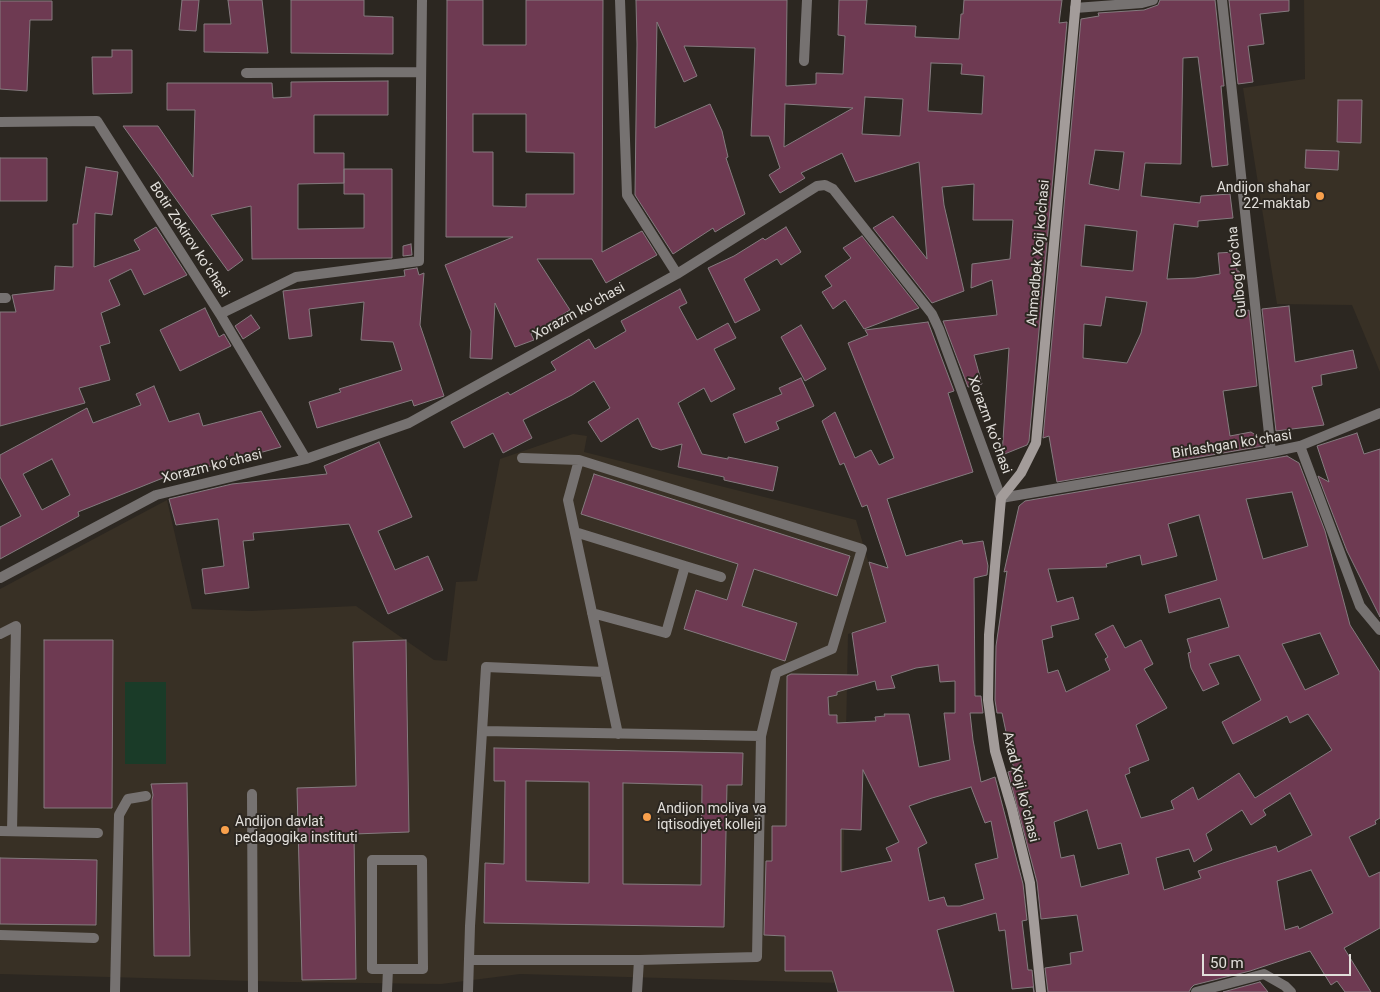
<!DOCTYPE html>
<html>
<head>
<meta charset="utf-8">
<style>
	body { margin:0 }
	#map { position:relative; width:1380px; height:992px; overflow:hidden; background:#2c2721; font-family:Roboto,sans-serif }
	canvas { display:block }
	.scale { position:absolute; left:1202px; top:954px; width:149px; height:22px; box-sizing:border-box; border:2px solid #e2dfdb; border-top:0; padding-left:6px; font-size:15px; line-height:18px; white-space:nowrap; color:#e2dfdb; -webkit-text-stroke:4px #2c2721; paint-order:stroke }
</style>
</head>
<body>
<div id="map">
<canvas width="1380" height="992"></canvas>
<div class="scale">50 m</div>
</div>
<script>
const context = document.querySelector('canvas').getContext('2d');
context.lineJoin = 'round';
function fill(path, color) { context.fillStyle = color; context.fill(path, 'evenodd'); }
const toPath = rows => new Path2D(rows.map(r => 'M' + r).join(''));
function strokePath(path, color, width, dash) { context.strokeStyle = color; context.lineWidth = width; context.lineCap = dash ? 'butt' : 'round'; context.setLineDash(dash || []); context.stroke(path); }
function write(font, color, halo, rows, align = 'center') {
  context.font = font + ' Roboto,sans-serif'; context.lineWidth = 4; context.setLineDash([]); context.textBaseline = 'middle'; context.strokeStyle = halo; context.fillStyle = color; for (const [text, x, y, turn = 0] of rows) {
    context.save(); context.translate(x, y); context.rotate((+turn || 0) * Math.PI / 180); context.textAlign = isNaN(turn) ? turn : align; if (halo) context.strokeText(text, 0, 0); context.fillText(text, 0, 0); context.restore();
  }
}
fill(toPath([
	[1304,0,1380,0,1380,372,1352,305,1277,304,1243,88,1305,79],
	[573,434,587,436,584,452,856,520,886,622,848,634,841,983,520,974,441,984,288,982,0,974,0,589,167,500,192,609,251,611,356,606,434,660,447,661,456,582,477,581,500,459]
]), '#383025');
fill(toPath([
	[125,682,166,682,166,764,125,764]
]), '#1a3b28');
const building = toPath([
	[182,0,199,0,196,31,179,30,182,0],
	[228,0,262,0,268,53,204,52,204,24,231,24,228,0],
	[291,0,364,0,364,16,393,17,393,54,291,53,291,0],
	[447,0,483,0,483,45,526,45,526,0,603,0,602,252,642,231,657,255,606,283,592,259,537,259,570,310,531,334,534,340,515,347,495,303,492,359,470,358,471,331,445,265,513,237,446,237,447,0],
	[473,114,526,114,526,152,574,153,574,194,526,194,526,207,493,206,493,152,473,152,473,114],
	[636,0,787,0,786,86,816,84,816,73,843,74,845,36,838,35,839,0,867,0,865,24,916,26,915,37,959,39,961,14,963,14,964,0,1062,0,1059,23,1067,22,1029,441,1027,445,1002,455,1009,348,974,355,982,384,968,387,943,321,997,315,992,280,971,288,972,264,1010,259,1013,220,973,220,974,184,942,187,944,205,964,291,932,303,873,228,893,216,927,259,919,162,855,182,842,153,801,173,805,178,780,193,769,175,780,168,769,136,751,136,755,48,684,46,697,76,684,82,657,22,655,128,710,104,722,131,728,157,726,158,745,214,715,232,713,228,673,254,635,195,637,44,636,0],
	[931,63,962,64,961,74,984,76,982,114,928,111,931,63],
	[865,97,903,99,900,136,862,134,865,97],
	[785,104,853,108,784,147,785,104],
	[1160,0,1215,0,1224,86,1221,86,1228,165,1212,167,1198,57,1183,58,1181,164,1145,163,1141,196,1200,203,1201,196,1230,194,1233,218,1198,221,1198,227,1174,224,1167,279,1195,278,1220,274,1218,253,1235,252,1237,271,1239,271,1245,311,1249,310,1257,386,1223,391,1230,436,1251,432,1263,440,1263,446,1057,482,1049,436,1043,438,1081,19,1099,16,1098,13,1144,10,1158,5,1160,0],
	[1095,150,1124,152,1119,190,1089,184,1095,150],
	[1085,225,1137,231,1133,271,1081,266,1085,225],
	[1106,297,1147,302,1141,333,1127,363,1083,358,1084,324,1101,326,1106,297],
	[1229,0,1289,0,1289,11,1260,14,1264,44,1248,46,1253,82,1238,84,1229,0],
	[0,1,52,1,52,20,30,20,27,91,0,89,0,1],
	[112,50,132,50,132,93,93,94,92,57,112,57,112,50],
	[388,81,388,115,314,115,314,153,344,153,344,183,298,184,298,229,364,228,364,194,344,194,344,169,392,169,392,258,252,259,251,206,211,215,243,260,228,271,123,126,158,126,193,177,195,110,167,110,167,83,272,83,273,98,291,97,291,82,388,81],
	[1338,100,1362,100,1361,143,1337,142,1338,100],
	[1306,150,1339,151,1338,170,1305,168,1306,150],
	[0,158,47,158,47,201,0,201,0,158],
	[86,167,118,172,112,215,95,213,94,267,140,250,134,240,156,227,187,275,144,295,131,269,109,280,120,305,101,313,110,343,100,346,110,380,79,388,85,403,0,426,0,312,16,312,12,295,54,290,55,266,73,267,73,224,77,224,86,167],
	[786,227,801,252,781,265,777,259,744,279,760,310,735,323,708,268,734,256,763,238,765,240,786,227],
	[862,236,919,308,864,329,845,300,833,309,822,292,832,286,825,276,851,258,843,248,862,236],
	[411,244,412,255,403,256,403,246,411,244],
	[417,268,419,275,424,273,420,325,444,396,414,406,412,400,317,428,309,402,341,392,339,389,402,370,393,342,361,340,364,302,309,309,312,336,289,339,283,291,405,276,404,270,417,268],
	[680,289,687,303,679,307,697,340,728,323,736,338,714,349,735,389,711,402,704,388,678,403,702,454,728,459,728,457,778,467,773,491,724,480,724,477,678,467,682,444,661,450,652,447,638,418,601,442,588,422,610,408,594,381,572,395,523,420,532,438,503,453,493,433,464,448,451,422,508,392,510,395,556,370,551,362,589,339,595,349,626,331,621,321,680,289],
	[1289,306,1295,362,1353,350,1357,368,1321,375,1322,385,1312,387,1324,425,1276,431,1262,309,1289,306],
	[205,308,219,337,224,334,231,346,180,371,160,330,205,308],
	[251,315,260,328,243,339,235,326,251,315],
	[928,322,954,391,948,393,973,472,887,499,906,556,962,540,963,544,983,541,988,566,987,575,974,578,975,696,981,696,983,713,970,713,973,740,981,782,995,777,1023,884,1027,920,1022,921,1028,970,1032,970,1034,992,1033,987,1012,989,1005,930,999,931,996,913,937,930,954,992,838,992,832,971,785,971,785,936,764,935,766,861,772,861,772,826,786,826,787,676,791,674,858,675,852,633,886,622,869,562,888,568,867,505,862,507,844,463,840,465,822,421,835,412,855,458,871,450,879,465,894,458,848,343,868,335,865,330,928,322],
	[938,665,940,682,955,681,955,713,944,713,950,760,919,767,909,714,884,714,885,716,875,717,876,721,837,723,837,715,829,715,828,697,837,695,837,692,875,681,877,690,895,688,891,676,916,668,938,665],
	[863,770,899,842,886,848,892,861,841,872,841,829,861,830,863,770],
	[971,787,985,823,991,821,998,858,975,864,984,899,960,906,947,906,944,897,929,901,918,848,927,843,909,806,932,798,971,787],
	[801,325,826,369,805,381,781,337,801,325],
	[801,378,814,406,776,422,779,429,745,443,733,414,782,394,779,388,801,378],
	[154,386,169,422,199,413,203,426,261,411,281,447,163,479,163,478,78,512,79,516,0,559,0,527,21,516,0,477,0,455,87,408,93,423,141,405,136,394,154,386],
	[52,459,70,495,42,510,23,474,52,459],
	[1357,433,1364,454,1380,449,1380,617,1347,551,1318,476,1329,482,1317,446,1357,433],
	[379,442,412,517,378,531,395,570,428,556,443,590,388,614,349,524,253,533,254,540,243,541,249,588,205,594,202,569,224,566,218,519,176,525,169,499,232,484,327,474,324,466,379,442],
	[1287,456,1299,463,1325,531,1350,625,1380,672,1380,818,1375,821,1376,824,1349,837,1369,877,1380,872,1380,928,1344,948,1371,992,1345,992,1337,981,1331,985,1310,951,1250,971,1194,985,1191,988,1189,992,1048,992,1045,968,1071,964,1070,953,1083,951,1077,915,1041,919,1037,882,1008,772,1014,770,1002,713,997,713,995,700,996,646,1007,571,1004,572,1019,506,1025,501,1287,456],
	[1292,492,1308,546,1263,559,1246,499,1292,492],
	[1199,515,1217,580,1165,595,1169,613,1220,598,1229,627,1187,639,1191,652,1188,653,1191,668,1203,691,1219,684,1209,664,1239,655,1261,700,1222,722,1233,744,1287,716,1290,723,1308,714,1332,750,1255,798,1239,773,1198,800,1193,787,1171,801,1174,809,1141,818,1125,775,1130,773,1129,768,1149,760,1136,725,1167,708,1144,669,1153,664,1141,640,1125,648,1113,625,1095,634,1108,657,1105,659,1110,670,1066,692,1058,670,1048,673,1042,640,1053,637,1051,626,1079,619,1073,597,1057,602,1048,569,1107,567,1106,564,1140,555,1142,565,1177,556,1168,524,1199,515],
	[1320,633,1339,674,1305,690,1282,644,1320,633],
	[1290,793,1312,835,1278,852,1276,846,1198,871,1201,878,1164,890,1156,858,1189,849,1194,862,1212,850,1206,834,1242,810,1251,825,1266,815,1263,810,1290,793],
	[1087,810,1098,849,1121,843,1129,874,1081,887,1074,855,1061,858,1054,822,1087,810],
	[1311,870,1333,913,1299,929,1298,926,1285,930,1277,881,1311,870],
	[594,474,850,556,837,596,754,569,742,606,797,623,785,661,684,629,696,590,727,600,738,564,581,514,594,474],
	[44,640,113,640,112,808,44,808,44,640],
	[406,640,409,832,354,834,356,979,302,980,297,788,356,786,353,642,406,640],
	[494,748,743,753,742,785,727,785,724,927,484,923,485,863,504,864,505,781,494,781,494,748],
	[526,781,589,782,589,883,526,881,526,781],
	[623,783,702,785,701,885,623,884,623,783],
	[187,783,190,956,154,956,152,800,153,795,151,784,187,783],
	[0,858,97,860,96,925,0,924,0,858],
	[1260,982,1268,992,1223,992,1260,982]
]);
fill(building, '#6e3a52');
strokePath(building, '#857b7f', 1);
strokePath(toPath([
	[579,460,568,500,618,734],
	[575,532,685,566,666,633,592,613],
	[685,566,721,577],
	[0,634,16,626,12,831],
	[483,731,761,736],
	[252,794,253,992],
	[0,831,98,833],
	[372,860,422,860,423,969,372,969,372,860],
	[0,935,94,938],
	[469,960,639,960,757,957,761,736,776,673,832,649,862,549,579,460,522,458],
	[115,992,119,815,128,799,146,796],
	[387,992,388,969],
	[468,992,470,926,486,667,604,672],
	[637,992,639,960]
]), '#767271', 10);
strokePath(toPath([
	[620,0,627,195,677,274],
	[1222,0,1271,452],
	[1075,8,1142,3,1153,0],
	[804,61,807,0],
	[246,73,421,72],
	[0,122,97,121,220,314,306,459],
	[0,298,6,298],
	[220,314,296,277,419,261,422,0],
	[1300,446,1360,606,1380,630],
	[0,578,156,495,306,459,409,423,677,274,817,186,825,185,833,189,932,314,939,329,1001,498,1271,452,1300,446,1380,413],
	[1196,992,1264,974,1285,986,1291,992]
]), '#767271', 10);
strokePath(toPath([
	[1041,992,1030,883,1012,809,995,751,988,700,989,635,1001,498,1021,473,1036,443,1076,0]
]), '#a39c9a', 10);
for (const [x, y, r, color] of [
	[1320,196,5,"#f8a04c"],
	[647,817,5,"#f8a04c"],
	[225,830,5,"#f8a04c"]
]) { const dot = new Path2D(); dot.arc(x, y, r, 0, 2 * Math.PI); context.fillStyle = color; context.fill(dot); strokePath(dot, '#2c2721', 2); }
write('14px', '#e2dfdb', '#2c2721', [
	["Andijon shahar",1310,188,"right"],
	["22-maktab",1310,204,"right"],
	["Andijon moliya va",657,809],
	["iqtisodiyet kolleji",657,825],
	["Andijon davlat",235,822],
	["pedagogika instituti",235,838]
], 'left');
write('14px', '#e2dfdb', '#2c2721', [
	["Botir Zokirov koʻchasi",189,240,57],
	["Ahmadbek Xoji ko'chasi",1039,253,-85],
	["Gulbogʻ koʻcha",1238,272,-96],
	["Xorazm koʻchasi",579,312,-29],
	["Xorazm koʻchasi",989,425,70],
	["Birlashgan koʻchasi",1232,445,-9],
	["Xorazm koʻchasi",212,467,-14],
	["Axad Xoji koʻchasi",1020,787,76]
]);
</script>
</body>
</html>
